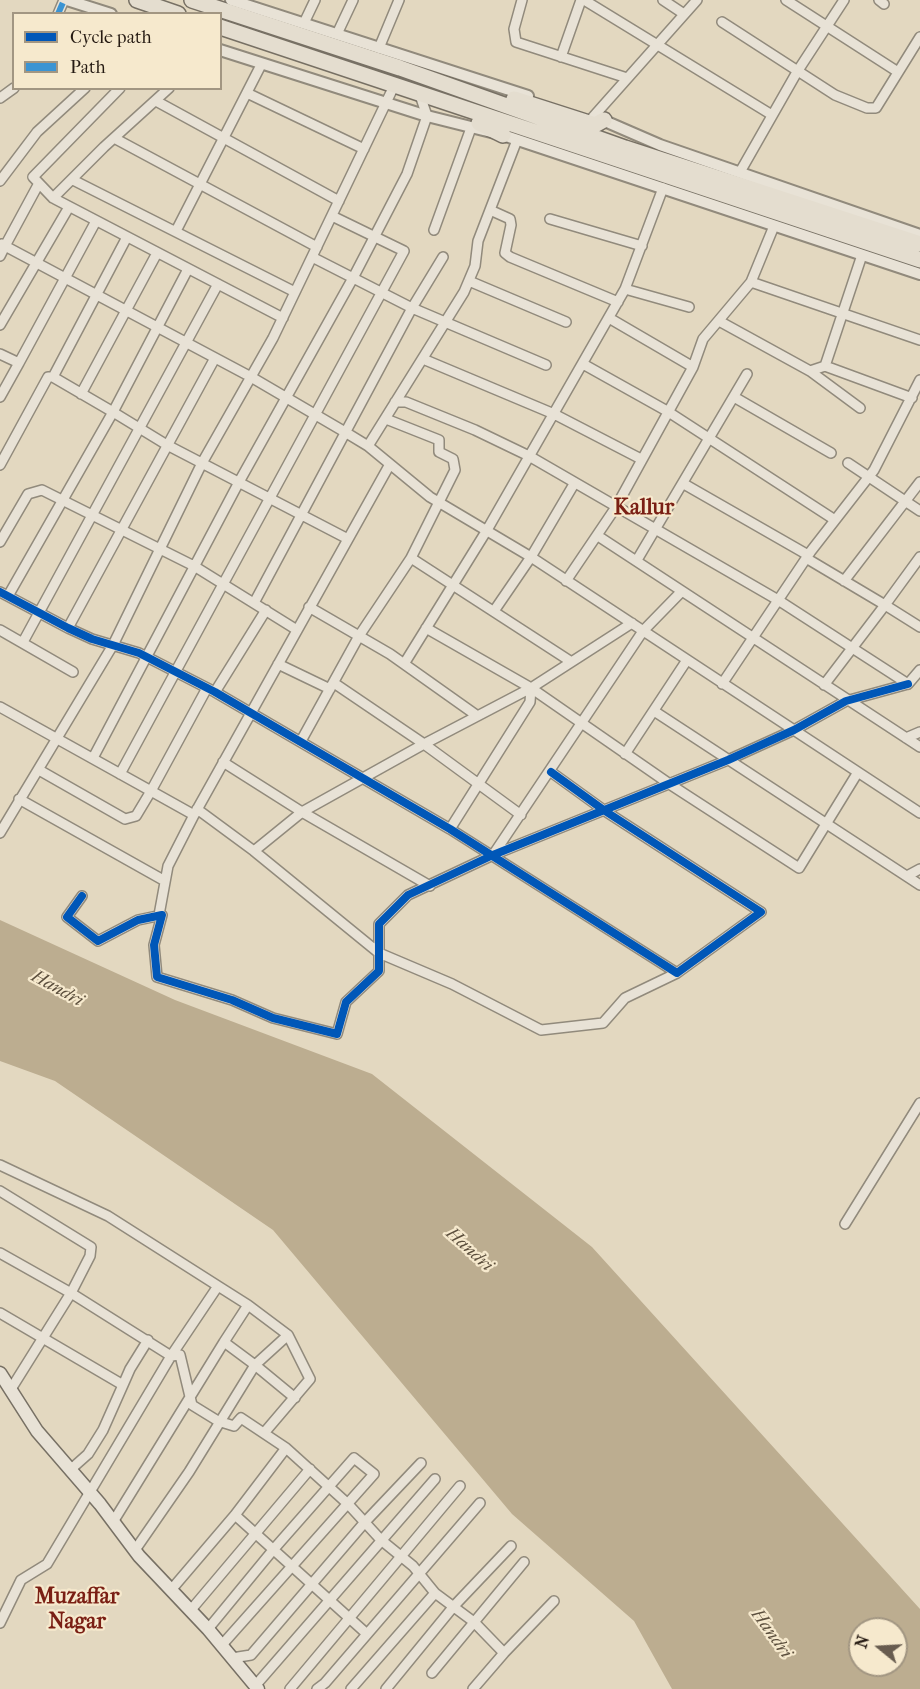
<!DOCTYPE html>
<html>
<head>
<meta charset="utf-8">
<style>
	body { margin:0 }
	#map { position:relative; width:920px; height:1689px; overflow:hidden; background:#e3d8c0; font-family:"IM FELL French Canon",serif }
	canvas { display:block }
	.legend { position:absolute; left:12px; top:12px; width:210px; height:78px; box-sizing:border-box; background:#f6e9cd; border:2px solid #a29682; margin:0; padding:8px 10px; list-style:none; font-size:18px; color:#251a12 }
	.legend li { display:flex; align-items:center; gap:12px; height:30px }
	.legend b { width:30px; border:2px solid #a29682 }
	.north { position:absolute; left:848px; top:1617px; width:60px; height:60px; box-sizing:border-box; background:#f6e9cd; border:2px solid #a29682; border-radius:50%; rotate:288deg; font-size:16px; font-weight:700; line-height:24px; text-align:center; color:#251a12 }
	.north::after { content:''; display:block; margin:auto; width:21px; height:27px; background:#685c4f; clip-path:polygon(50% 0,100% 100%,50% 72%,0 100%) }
</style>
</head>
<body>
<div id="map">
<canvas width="920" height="1689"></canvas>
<ul class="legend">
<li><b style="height:8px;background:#0057b8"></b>Cycle path</li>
<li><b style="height:8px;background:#3b94d3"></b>Path</li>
</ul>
<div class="north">N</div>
</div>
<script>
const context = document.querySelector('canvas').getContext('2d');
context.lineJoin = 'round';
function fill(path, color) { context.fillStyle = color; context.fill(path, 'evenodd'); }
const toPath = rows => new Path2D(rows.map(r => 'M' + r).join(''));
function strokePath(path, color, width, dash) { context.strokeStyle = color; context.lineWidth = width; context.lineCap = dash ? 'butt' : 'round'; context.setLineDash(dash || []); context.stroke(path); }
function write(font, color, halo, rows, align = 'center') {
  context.font = font + ' "IM FELL French Canon",serif'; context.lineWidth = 4.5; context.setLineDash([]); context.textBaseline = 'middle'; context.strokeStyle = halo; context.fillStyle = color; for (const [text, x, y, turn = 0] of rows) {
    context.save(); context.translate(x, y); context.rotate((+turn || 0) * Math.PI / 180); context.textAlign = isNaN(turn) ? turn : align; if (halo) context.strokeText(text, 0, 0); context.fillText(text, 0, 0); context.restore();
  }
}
fill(toPath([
	[0,920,175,1000,372,1074,592,1247,920,1609,920,1689,672,1689,634,1621,512,1514,273,1230,55,1081,0,1061],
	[860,1629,896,1629,896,1665,860,1665]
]), '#bcad90');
const minor = toPath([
	[522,0,514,29,516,42,627,78],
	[584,0,772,115],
	[663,0,684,14],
	[786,0,898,72],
	[879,0,884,4],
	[58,14,64,0],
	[722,22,835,95,867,108,876,108,920,37],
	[304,23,315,0],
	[337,34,353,0],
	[379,48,399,0],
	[561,57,581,0],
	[120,88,33,177,53,198,283,318],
	[247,93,364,149],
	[0,98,14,88],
	[156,101,339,201],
	[593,117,697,0],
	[114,138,317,247],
	[740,172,797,72,844,0],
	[73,180,295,292],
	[0,181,37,132,85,88],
	[53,198,104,147,169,88],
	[490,210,510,219,511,225,505,253,510,257,618,302],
	[550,219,642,246],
	[434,230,471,128],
	[176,231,261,65],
	[2,244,5,246,38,185],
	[0,256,5,246,251,377,345,432,368,446,430,497,531,557,920,813],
	[312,257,412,308,546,365],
	[188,269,113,412,167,445,348,539],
	[469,281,566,322],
	[751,282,920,340],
	[625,289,689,307],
	[609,318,693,367],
	[719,321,810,371,825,366,912,398],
	[0,325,69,207],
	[0,354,19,363,96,221],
	[423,359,554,414,641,459],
	[583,364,667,411,835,520],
	[825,366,862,255],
	[810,371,860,408],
	[53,377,127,237],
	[81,394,157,253],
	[0,397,19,363],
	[734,397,831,453],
	[395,402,406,402,475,430,529,456,778,600,908,684,920,670],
	[386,419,439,440,439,452,453,459,455,470,411,558,570,661],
	[368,446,464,292,475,266,478,241,517,140],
	[848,463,920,511],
	[0,465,48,377,53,377,113,412,8,596],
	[684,484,808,555],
	[598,536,920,747],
	[0,542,28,494,42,490,194,566,297,630],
	[920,557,885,605,920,627],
	[806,558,885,605,824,685],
	[637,560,747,374],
	[566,581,616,507,693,367,703,339,751,282,774,226],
	[844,581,920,482],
	[0,592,68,628,92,639,139,653,215,692,450,829,677,973,761,912,605,811,551,772],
	[254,603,412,308,443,257],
	[309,607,390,654,476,715],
	[494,611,531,557,574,484],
	[68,628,215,358],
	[426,628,531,688,671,785,799,868,858,772],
	[0,630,73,672],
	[23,642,218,284],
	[278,664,330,689],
	[404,664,487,530,625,289,663,188],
	[334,683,424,744,521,815],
	[722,684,811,551,874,470,920,380],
	[215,692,266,610],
	[0,707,151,791,207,688],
	[654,711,920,885],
	[906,738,920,732],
	[301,741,359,636,411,558],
	[625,754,687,660],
	[93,758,239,482,353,278,407,174,427,116,420,95],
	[223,762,302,812,430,886],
	[39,770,125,819,136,816,151,791,194,815],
	[120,774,404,251,332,216],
	[19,799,165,881],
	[197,809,254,851,302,812,424,744,531,688,632,623],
	[450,829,530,702,531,688],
	[0,833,113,645,202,463,273,338,394,86],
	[254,851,379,953,452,984,541,1030,603,1023,625,998,677,973],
	[493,855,643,631,682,591],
	[907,876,920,869],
	[82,896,67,917,98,941,138,920,162,915,154,945,157,977,232,1000,273,1018,337,1034,346,1002,379,971,379,924,408,895,493,855,728,760,794,730,846,701,908,684],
	[159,915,168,866,194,815,390,464],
	[0,1165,108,1216,218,1286,171,1356,47,1564,21,1580,0,1623],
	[0,1191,91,1247,90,1256,71,1293,171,1356,180,1355,192,1405,218,1421,234,1426,241,1418,286,1448,348,1504,381,1540,413,1566,435,1593,474,1622,504,1653,473,1689],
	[845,1224,920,1103],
	[0,1253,71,1293,11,1389],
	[218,1286,248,1305,224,1342],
	[248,1305,288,1335,255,1365,295,1398],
	[0,1313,123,1385,103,1430,88,1454,70,1470],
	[123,1385,130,1369,148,1340],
	[264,1433,310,1379,288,1335],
	[235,1515,367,1634],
	[113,1522,224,1342,255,1365,189,1472,135,1550],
	[171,1590,235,1515,286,1448],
	[190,1611,310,1469],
	[208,1629,273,1550,354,1458,374,1474,221,1646],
	[504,1653,554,1601],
	[232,1658,251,1655,365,1522,421,1463],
	[432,1673,524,1562],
	[255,1686,435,1479],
	[290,1689,460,1486],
	[317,1689,325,1683,480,1503],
	[351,1689,435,1593],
	[386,1689,454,1606,511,1546]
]);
const tertiary = toPath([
	[67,0,111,14],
	[231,0,528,96],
	[220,50,427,116,503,135,920,274],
	[600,119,660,145,920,235]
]);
const secondary = toPath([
	[0,1373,37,1431,100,1504,139,1556,208,1629,258,1689]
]);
const trunk = toPath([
	[137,0,178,14],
	[192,0,400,68,625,148,920,244],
	[220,27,920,260],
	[514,99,595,125,604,120],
	[479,123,503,135]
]);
strokePath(minor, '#918a7c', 12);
strokePath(tertiary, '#918a7c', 14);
strokePath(secondary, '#777064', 15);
strokePath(trunk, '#777064', 18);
strokePath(minor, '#e8e2d6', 9);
strokePath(tertiary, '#e8e2d6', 10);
strokePath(secondary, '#e8e2d6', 12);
strokePath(trunk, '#e4ddcf', 15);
strokePath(toPath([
	[58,14,64,0]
]), '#3b94d3', 6, [12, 6]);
strokePath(toPath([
	[0,592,68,628,92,639,139,653,215,692,450,829,677,973,761,912,605,811,551,772],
	[82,896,67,917,98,941,138,920,162,915,154,945,157,977,232,1000,273,1018,337,1034,346,1002,379,971,379,924,408,895,493,855,728,760,794,730,846,701,908,684]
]), '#0057b8', 8);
write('italic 18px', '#5b4e3c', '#f6e9cd', [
	["Handri",57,989,29],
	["Handri",469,1250,42],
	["Handri",771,1634,54]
]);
write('bold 22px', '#7a1f14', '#f6e9cd', [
	["Kallur",644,509],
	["Muzaffar",77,1598],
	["Nagar",77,1623]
]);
</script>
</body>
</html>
